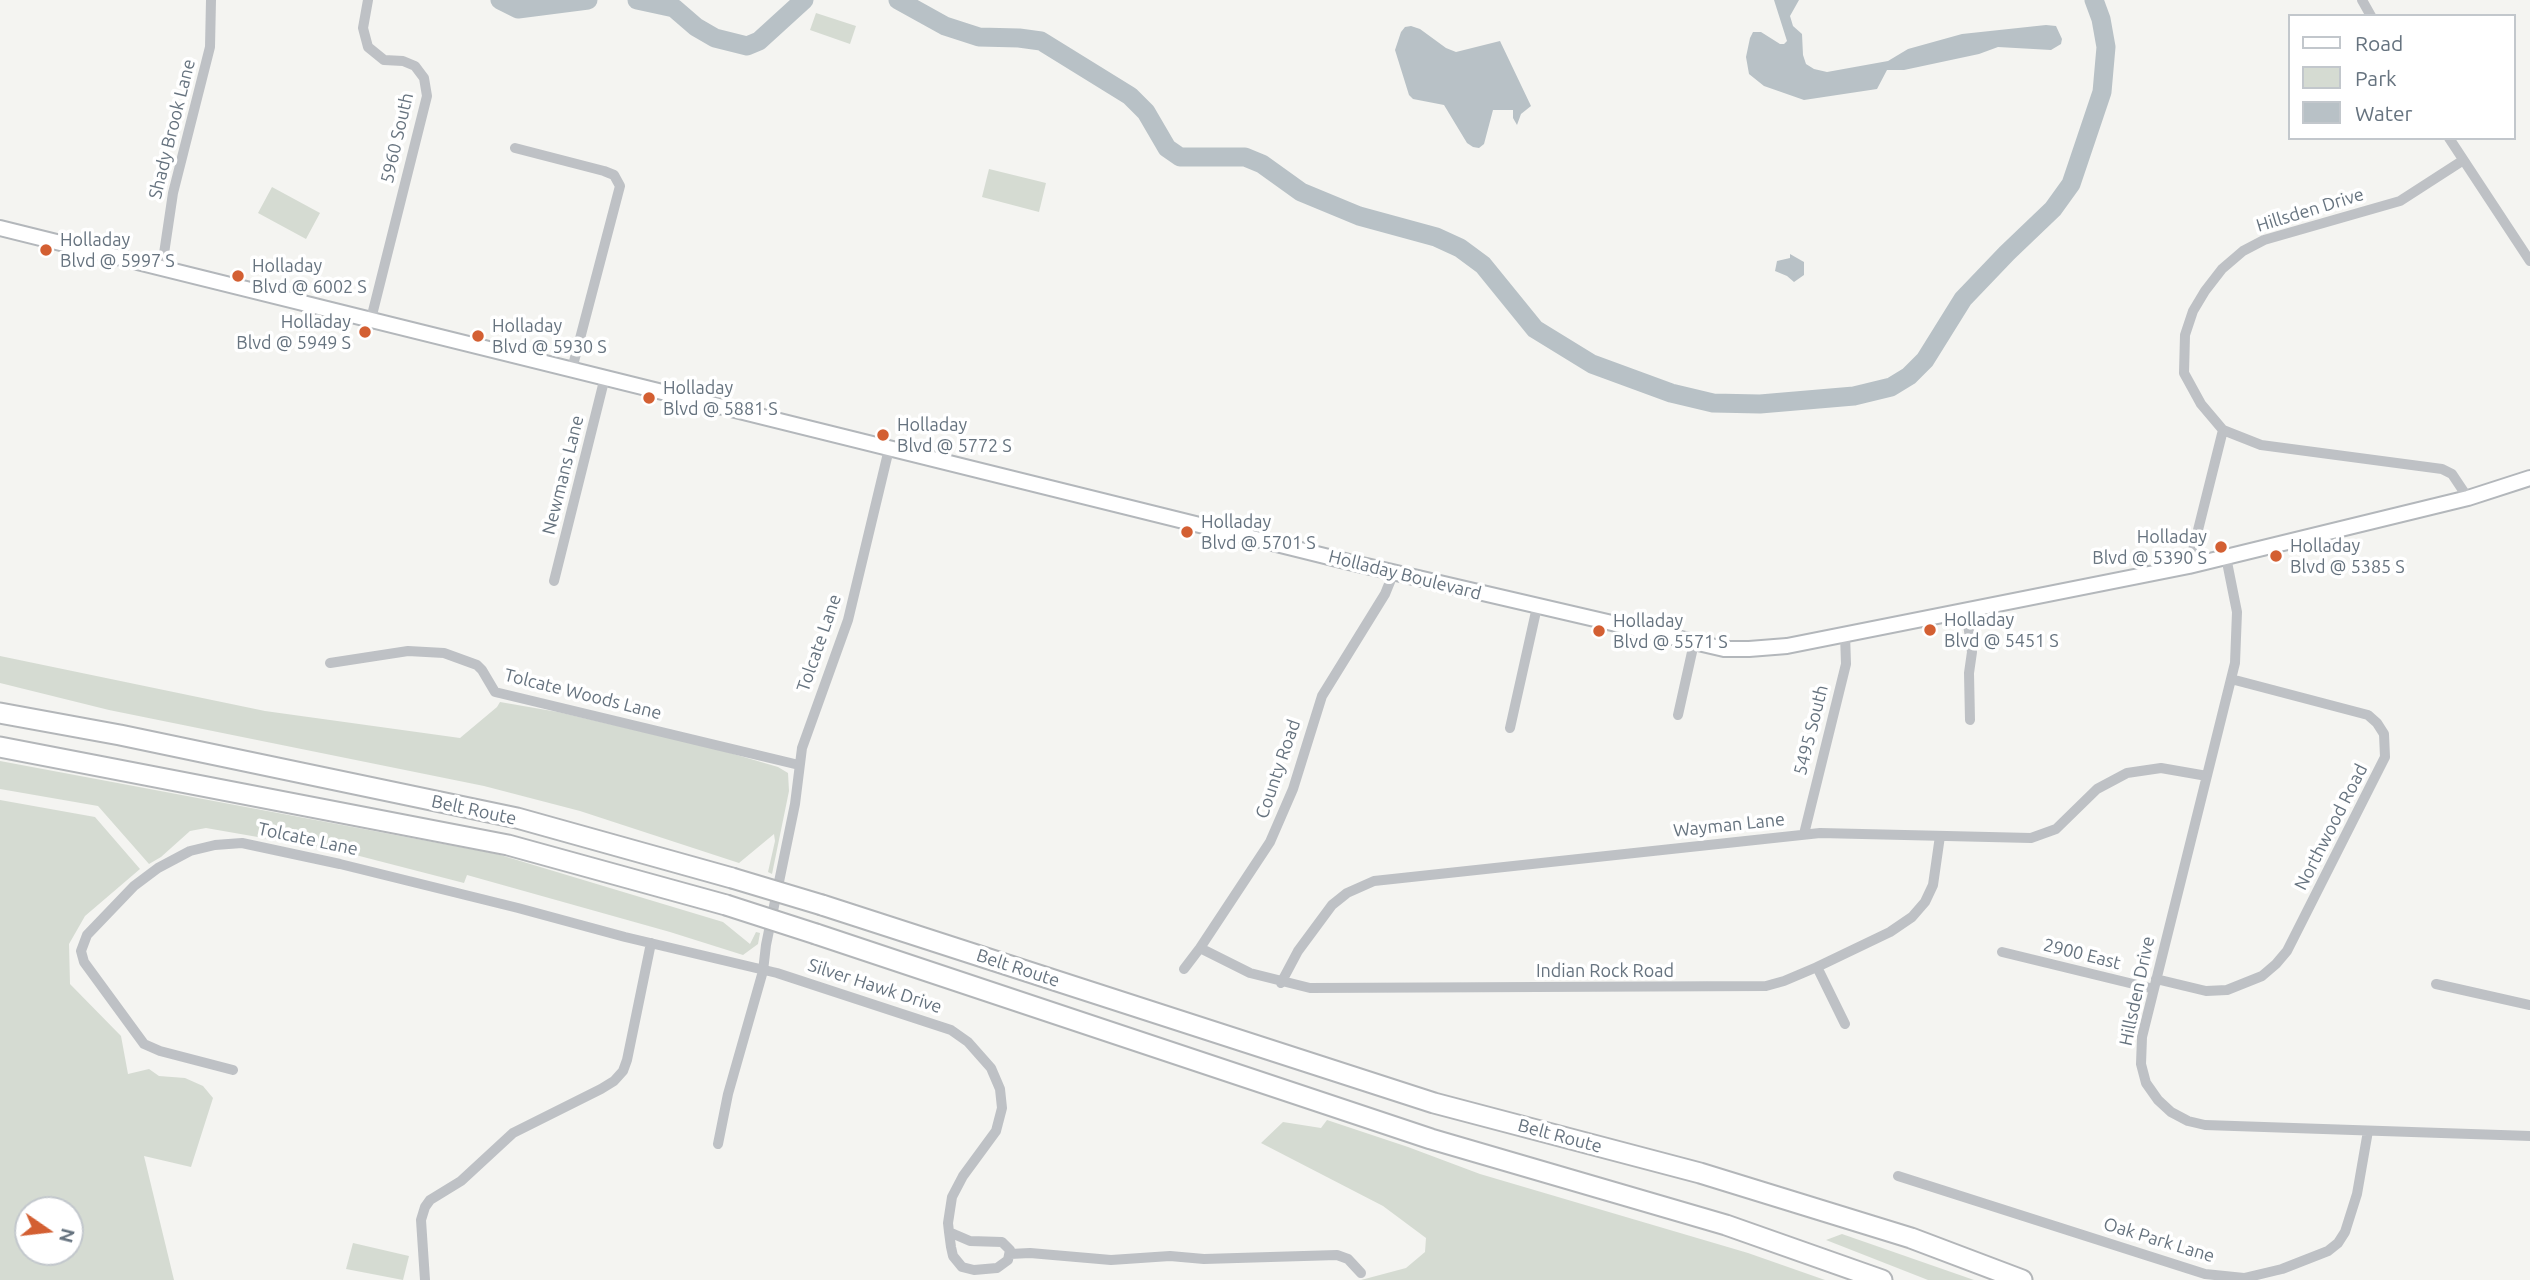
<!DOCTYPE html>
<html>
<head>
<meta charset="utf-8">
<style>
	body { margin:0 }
	#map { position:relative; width:2530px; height:1280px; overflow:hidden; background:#f4f4f1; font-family:Ubuntu,sans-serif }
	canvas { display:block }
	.legend { position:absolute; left:2288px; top:14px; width:228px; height:126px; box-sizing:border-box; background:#fff; border:2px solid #c2c7cc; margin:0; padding:9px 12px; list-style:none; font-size:21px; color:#66737f }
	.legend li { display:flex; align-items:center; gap:14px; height:35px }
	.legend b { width:35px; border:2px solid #c2c7cc }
	.north { position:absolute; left:14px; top:1196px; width:70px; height:70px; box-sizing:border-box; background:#fff; border:2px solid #c2c7cc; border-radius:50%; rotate:104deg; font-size:19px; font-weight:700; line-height:28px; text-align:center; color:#66737f }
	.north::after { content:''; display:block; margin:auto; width:24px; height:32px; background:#d35f32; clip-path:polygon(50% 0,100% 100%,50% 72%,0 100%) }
</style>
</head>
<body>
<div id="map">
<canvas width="2530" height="1280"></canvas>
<ul class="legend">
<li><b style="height:9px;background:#fff"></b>Road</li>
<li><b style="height:19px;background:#d5dbd2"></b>Park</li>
<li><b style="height:19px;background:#b8c1c6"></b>Water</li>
</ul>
<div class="north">N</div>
</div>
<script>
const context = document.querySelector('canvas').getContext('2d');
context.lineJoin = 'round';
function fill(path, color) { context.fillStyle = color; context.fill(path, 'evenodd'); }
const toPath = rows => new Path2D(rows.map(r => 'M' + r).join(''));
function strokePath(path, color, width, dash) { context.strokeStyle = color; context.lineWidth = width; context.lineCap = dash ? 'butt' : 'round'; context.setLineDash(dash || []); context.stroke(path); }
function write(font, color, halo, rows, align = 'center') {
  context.font = font + ' Ubuntu,sans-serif'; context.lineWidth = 7; context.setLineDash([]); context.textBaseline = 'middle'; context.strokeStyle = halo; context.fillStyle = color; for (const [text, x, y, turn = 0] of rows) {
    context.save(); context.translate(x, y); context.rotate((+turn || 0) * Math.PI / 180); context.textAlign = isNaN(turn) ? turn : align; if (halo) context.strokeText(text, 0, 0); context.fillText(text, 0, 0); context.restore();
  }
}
fill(toPath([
	[816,13,856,26,850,44,810,30],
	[989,169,1046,183,1039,212,982,197],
	[272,187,320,213,306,239,258,213],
	[0,656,265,711,460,738,497,707,500,702,558,712,720,750,778,767,788,773,789,791,772,874,768,872,775,841,774,834,739,863,580,811,484,786,109,710,0,683],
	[0,761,497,854,723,922,750,944,756,932,760,933,758,944,743,955,670,932,467,875,464,883,344,852,206,828,190,831,161,857,149,864,98,806,0,789],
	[0,800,95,817,140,869,85,916,69,944,70,984,121,1036,128,1074,149,1069,159,1076,185,1078,203,1086,213,1098,191,1167,144,1156,174,1280,0,1280],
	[28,1210,70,1210,70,1252,28,1252],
	[1327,1120,1408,1147,1480,1174,1748,1253,1825,1280,1361,1280,1406,1268,1425,1252,1426,1238,1383,1206,1261,1143,1283,1122,1321,1128],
	[1842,1234,1974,1280,1928,1280,1826,1240],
	[353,1243,409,1256,403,1280,346,1269]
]), '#d5dbd2');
fill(toPath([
	[1774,0,1799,0,1790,16,1793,26,1802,34,1803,55,1806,64,1814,69,1827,72,1888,61,1908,49,1962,34,2046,25,2056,26,2062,39,2061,44,2051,50,1998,47,1979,54,1904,70,1887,70,1877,89,1804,100,1764,86,1749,74,1746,57,1750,38,1753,32,1761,32,1780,44,1784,44,1787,41],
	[1411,26,1420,29,1446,48,1456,52,1500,41,1531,106,1521,114,1517,125,1513,118,1513,110,1493,110,1484,144,1479,148,1473,147,1467,143,1444,105,1413,99,1409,95,1395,50,1401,32,1405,27],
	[1790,254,1804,262,1804,275,1794,282,1787,276,1775,271,1777,261,1790,258]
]), '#b8c1c6');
strokePath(toPath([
	[500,0,518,9,588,0],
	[637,0,674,8,696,27,715,38,747,46,759,41,804,0],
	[898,0,945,26,979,37,1019,38,1041,41,1130,96,1146,112,1167,148,1180,157,1245,157,1262,164,1301,192,1359,216,1436,237,1460,248,1483,265,1535,329,1592,364,1671,393,1713,403,1760,404,1854,396,1891,387,1909,376,1925,360,1963,299,2007,253,2053,209,2071,184,2102,92,2106,47,2101,19,2094,0]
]), '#b8c1c6', 19);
const secondary = toPath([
	[0,228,1349,562,1724,649,1749,649,1787,646,2189,566,2468,498,2530,478]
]);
const motorway = toPath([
	[0,713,120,735,517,818,732,878],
	[0,747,508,845,726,905],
	[822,905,1434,1103,1700,1173,1911,1238,2022,1280],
	[816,934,1431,1139,1726,1225,1882,1280]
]);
strokePath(secondary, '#b3b7bb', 18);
strokePath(motorway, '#b3b6b9', 23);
strokePath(toPath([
	[368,0,363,28,368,47,384,60,403,61,415,66,424,78,427,96,371,319],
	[2362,0,2371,16],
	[2449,138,2530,261],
	[515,148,604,171,614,175,620,186,572,369],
	[162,267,173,193,210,47,211,0],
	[2223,430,2261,445,2442,469,2452,474,2468,498],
	[2226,557,2237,612,2235,663,2142,1037,2141,1064,2146,1083,2158,1100,2171,1112,2188,1121,2205,1125,2530,1136],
	[2189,566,2223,430,2201,404,2184,373,2185,335,2193,311,2205,291,2222,269,2243,251,2264,240,2400,201,2462,161],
	[554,581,605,377],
	[1966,610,1972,652,1969,673,1970,720],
	[330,663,408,651,444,653,477,665,482,670,495,692,799,765],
	[1678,715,1694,643],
	[1510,728,1537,607],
	[1804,834,1846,664,1845,634],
	[1200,948,1250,973,1310,988,1766,986,1784,981,1817,967,1890,932,1912,917,1925,902,1933,885,1940,836],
	[2002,952,2154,989],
	[1817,967,1845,1024],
	[1184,969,1200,948,1270,842,1293,789,1322,696,1385,594,1394,572],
	[2156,979,2206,991,2227,990,2262,976,2276,964,2287,951,2385,757,2384,734,2377,723,2368,715,2231,679],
	[1281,983,1298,951,1332,905,1347,893,1374,881,1820,833,2031,838,2056,829,2097,789,2127,773,2161,768,2207,776],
	[2436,984,2530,1005],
	[233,1070,160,1051,144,1044,84,962,81,951,87,935,134,886,158,868,190,851,215,845,242,843,340,864,518,908,625,937,777,973,951,1030,968,1042,991,1068,1000,1089,1002,1108,996,1131,963,1176,952,1197,948,1223,949,1232,951,1247,953,1256,962,1267,974,1270,997,1268,1008,1260,1010,1250,1002,1242,970,1241,949,1232],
	[718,1144,728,1094,763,971,766,945,795,804,802,748,848,620,889,449],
	[1898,1176,2205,1274,2244,1278,2282,1269,2328,1251,2338,1243,2345,1232,2357,1194,2368,1131],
	[1010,1254,1030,1253,1111,1260,1170,1256,1204,1259,1337,1255,1348,1259,1361,1273],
	[425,1280,421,1220,425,1207,430,1200,461,1181,513,1133,601,1089,614,1081,623,1071,627,1060,651,943]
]), '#bec1c5', 10);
strokePath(secondary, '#fff', 14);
strokePath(motorway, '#fff', 19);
const motorwayBridge = toPath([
	[732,878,822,905],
	[726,905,816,934]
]);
strokePath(motorwayBridge, '#b3b6b9', 23, []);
strokePath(motorwayBridge, '#fff', 19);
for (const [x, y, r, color] of [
	[46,250,7,"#d35f32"],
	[238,276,7,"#d35f32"],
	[365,332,7,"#d35f32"],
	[478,336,7,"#d35f32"],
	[649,398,7,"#d35f32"],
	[883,435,7,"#d35f32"],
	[1187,532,7,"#d35f32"],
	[2221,547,7,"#d35f32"],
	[2276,556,7,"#d35f32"],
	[1930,630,7,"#d35f32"],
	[1599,631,7,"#d35f32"]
]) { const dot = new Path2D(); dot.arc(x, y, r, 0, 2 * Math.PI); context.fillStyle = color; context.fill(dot); strokePath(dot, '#fff', 2.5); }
write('18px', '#66737f', '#fff', [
	["Shady Brook Lane",172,129,-76],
	["5960 South",397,138,-77],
	["Hillsden Drive",2310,210,-17],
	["Newmans Lane",563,475,-76],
	["Holladay Boulevard",1405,575,14],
	["Tolcate Lane",819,643,-71],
	["Tolcate Woods Lane",583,694,14],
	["5495 South",1811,730,-76],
	["County Road",1278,769,-71],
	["Belt Route",474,810,12],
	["Wayman Lane",1729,825,-6],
	["Northwood Road",2331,827,-63],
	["Tolcate Lane",308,839,12],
	["2900 East",2082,954,14],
	["Belt Route",1018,968,18],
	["Indian Rock Road",1605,971],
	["Silver Hawk Drive",875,986,18],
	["Hillsden Drive",2137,991,-78],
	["Belt Route",1560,1136,15],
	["Oak Park Lane",2159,1240,17]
]);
write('18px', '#66737f', '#fff', [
	["Holladay",60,240],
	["Blvd @ 5997 S",60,261],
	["Holladay",252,266],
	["Blvd @ 6002 S",252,287],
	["Holladay",351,322,"right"],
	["Blvd @ 5949 S",351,343,"right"],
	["Holladay",492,326],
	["Blvd @ 5930 S",492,347],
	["Holladay",663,388],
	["Blvd @ 5881 S",663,409],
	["Holladay",897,425],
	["Blvd @ 5772 S",897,446],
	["Holladay",1201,522],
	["Blvd @ 5701 S",1201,543],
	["Holladay",2207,537,"right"],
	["Blvd @ 5390 S",2207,558,"right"],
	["Holladay",2290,546],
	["Blvd @ 5385 S",2290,567],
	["Holladay",1944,620],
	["Blvd @ 5451 S",1944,641],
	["Holladay",1613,621],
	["Blvd @ 5571 S",1613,642]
], 'left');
</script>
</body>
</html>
